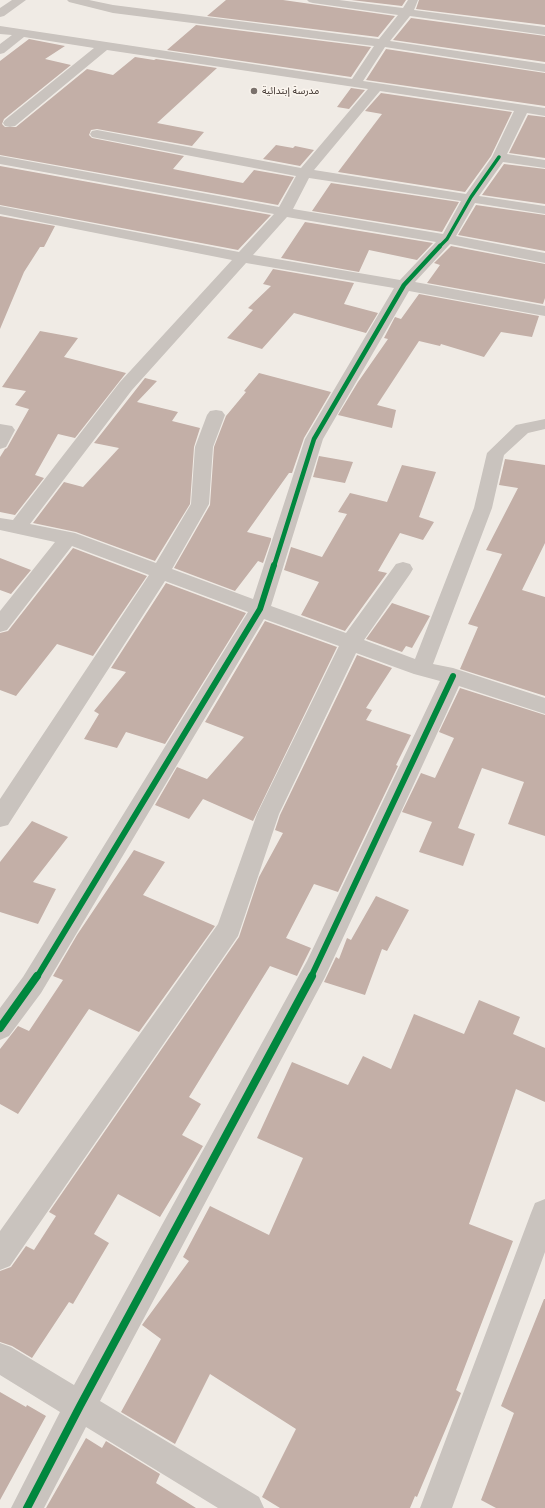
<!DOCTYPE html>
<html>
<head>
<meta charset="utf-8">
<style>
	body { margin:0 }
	canvas { display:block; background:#f0ebe5 }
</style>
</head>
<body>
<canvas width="545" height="1508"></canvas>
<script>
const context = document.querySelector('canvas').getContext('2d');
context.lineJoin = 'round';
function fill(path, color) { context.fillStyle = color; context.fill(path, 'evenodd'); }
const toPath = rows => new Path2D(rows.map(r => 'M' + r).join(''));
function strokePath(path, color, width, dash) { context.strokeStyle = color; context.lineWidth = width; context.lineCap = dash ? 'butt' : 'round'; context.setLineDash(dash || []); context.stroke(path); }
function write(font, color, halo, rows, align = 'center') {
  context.font = font + ' Arial,"Noto Sans Arabic",sans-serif'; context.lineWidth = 3; context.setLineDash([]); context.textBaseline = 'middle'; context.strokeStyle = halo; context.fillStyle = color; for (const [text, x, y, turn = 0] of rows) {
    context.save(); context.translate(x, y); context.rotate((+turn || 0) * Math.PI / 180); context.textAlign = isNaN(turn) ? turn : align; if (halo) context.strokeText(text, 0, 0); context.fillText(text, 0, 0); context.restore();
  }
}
fill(toPath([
	[226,0,283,0,395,16,378,37,207,16],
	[351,0,406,0,402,6],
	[419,0,545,0,545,25,416,9],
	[411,18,545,36,545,62,393,40],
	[196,25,371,47,351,77,167,50],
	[29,39,65,46,45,59,71,65,4,119,2,124,5,127,16,127,87,69,113,75,135,57,154,60,156,59,217,68,157,123,204,132,192,146,97,129,91,130,89,135,92,138,184,156,173,169,243,183,254,170,294,177,278,205,0,155,0,61],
	[386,49,545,73,545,106,366,80],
	[351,88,365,90,349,109,337,107],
	[381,93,512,112,491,156,465,192,338,172,382,114,365,111],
	[528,115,545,117,545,158,509,153],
	[276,145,293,148,295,146,314,150,300,166,263,159],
	[504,164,545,169,545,204,482,195],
	[0,166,271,215,238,250,0,205],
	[331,183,459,202,442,232,312,211],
	[476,205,545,215,545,251,458,235],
	[0,216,55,226,44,247,40,247,24,272,0,329],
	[305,222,433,243,417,260,369,250,359,272,281,258],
	[451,246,545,264,545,298,543,304,427,283,440,265,434,263],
	[273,269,354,283,344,304,378,313,366,333,294,313,262,349,227,338,253,310,248,308,271,286,263,284],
	[419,294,539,316,532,337,501,332,484,357,441,344,440,346,419,341,377,405,396,410,392,428,338,415,358,382,388,339,384,338,395,317,401,319],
	[40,331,78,338,64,357,126,373,75,438,58,434,35,475,44,478,15,515,0,512,0,457,5,449,7,448,29,409,15,405,26,391,2,387],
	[259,373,331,392,304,438,292,473,289,473,247,532,271,538,271,540,263,563,258,561,235,591,174,568,210,505,214,447,226,416,246,392,244,391],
	[145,378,157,381,137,402,178,412,172,421,200,428,194,447,190,504,155,561,76,532,33,523,64,482,83,487,119,448,94,443],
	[319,456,353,462,345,483,313,477],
	[505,459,545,465,545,543,522,590,545,597,545,696,460,669,478,627,468,624,502,554,486,550,518,488,499,485],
	[402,465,436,472,419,517,434,522,423,540,400,533,378,571,387,573,345,631,301,615,319,582,284,570,291,547,322,557,347,514,338,512,350,493,387,502],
	[73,548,147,576,93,656,57,644,16,696,0,690,0,633,8,631],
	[0,558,31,570,11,594,0,590],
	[166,583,246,613,165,744,126,732,117,748,84,739,99,714,94,711,126,672,111,668],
	[392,603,430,616,412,648,406,646,402,652,366,639],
	[265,621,337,647,253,821,203,799,189,819,155,805,177,767,207,779,244,737,205,722],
	[357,655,392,668,366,708,372,710,366,720,411,735,396,765,398,766,338,892,314,884,286,938,311,948,297,976,270,966,189,1097,201,1104,182,1135,203,1146,160,1217,118,1194,94,1234,109,1243,73,1304,69,1302,32,1358,12,1346,0,1342,0,1271,11,1267,26,1246,34,1250,56,1216,49,1212,239,937,259,877,283,833,275,830,280,815],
	[460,688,545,715,545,836,508,824,524,782,482,768,458,828,475,834,463,866,419,852,432,822,402,812,421,773,435,778,454,738,439,732],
	[32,821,68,837,33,882,56,889,38,924,0,912,0,862],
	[134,850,165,862,143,895,215,926,139,1032,89,1009,18,1114,0,1104,0,1049,18,1026,29,1031,63,980,53,976,77,935],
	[376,896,409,910,387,951,382,949,365,995,324,982,336,957,339,959,347,938,351,940],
	[479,1000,520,1017,513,1034,545,1048,545,1102,516,1089,469,1224,513,1241,456,1390,461,1393,417,1497,415,1496,410,1508,280,1508,262,1497,296,1429,210,1374,175,1444,121,1412,161,1339,142,1325,189,1261,183,1257,210,1206,269,1235,303,1158,257,1138,292,1062,348,1085,363,1056,391,1069,414,1014,464,1034],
	[544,1299,545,1299,545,1508,496,1508,481,1500,514,1413,501,1406],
	[0,1392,26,1407,27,1405,46,1416,0,1500],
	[86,1438,102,1448,106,1441,160,1474,156,1483,196,1508,46,1508]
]), '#c3afa7');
fill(toPath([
	[12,0,26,0,4,16,0,17,0,8,12,0],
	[67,0,89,0,113,5,379,39,398,15,313,3,309,2,307,0,339,0,403,8,408,0,418,0,414,10,545,27,545,35,410,16,390,41,545,64,545,72,385,47,363,81,545,108,545,116,527,113,507,154,545,160,545,168,503,162,479,196,545,206,545,214,475,203,456,236,545,253,545,263,450,244,415,282,545,306,545,316,409,291,323,439,271,606,346,633,396,564,403,562,410,564,413,569,410,574,364,640,415,659,474,508,487,453,516,425,545,419,545,429,528,433,504,455,492,508,433,664,453,668,545,698,545,714,459,686,325,977,100,1401,259,1497,264,1508,218,1508,86,1427,44,1508,11,1508,60,1412,0,1375,0,1343,11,1347,74,1385,307,961,440,681,414,674,356,653,279,814,238,936,10,1266,0,1270,0,1231,218,924,257,814,339,646,264,619,41,993,9,1036,0,1040,0,1008,23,977,248,612,165,581,8,825,0,827,0,799,149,575,72,546,7,630,0,632,0,611,55,542,0,530,0,518,13,520,120,382,232,260,0,214,0,206,239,252,274,214,0,164,0,156,279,207,296,176,97,138,92,137,90,134,92,131,97,130,301,168,368,89,107,50,15,126,10,127,5,126,3,123,5,120,94,48,24,37,4,53,0,54,0,44,12,35,0,34,0,26,352,79,374,46,113,13,69,2,67,0],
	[380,91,514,111,492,157,466,194,314,170,380,91],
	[309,178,461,201,443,234,293,209,309,178],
	[287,217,436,242,400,280,253,255,287,217],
	[246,263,394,288,305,439,253,599,172,569,209,504,213,447,225,415,222,411,216,410,210,411,207,415,195,447,191,504,156,563,75,533,30,524,132,390,246,263],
	[0,424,12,426,15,430,6,447,0,449,0,424],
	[545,1199,545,1252,452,1508,420,1508,531,1213,535,1203,545,1199]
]), '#c9c3be');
strokePath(toPath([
	[439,247,447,239,471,197,499,157]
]), '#00873e', 3.5);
strokePath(toPath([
	[274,566,314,439,404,285,440,246]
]), '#00873e', 4.5);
strokePath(toPath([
	[37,977,260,609,274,565],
	[311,977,453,676]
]), '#00873e', 6);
strokePath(toPath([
	[0,1028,37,976],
	[27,1508,80,1406,312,976]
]), '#00873e', 8);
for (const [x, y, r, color] of [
	[254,91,4,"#7a716c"]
]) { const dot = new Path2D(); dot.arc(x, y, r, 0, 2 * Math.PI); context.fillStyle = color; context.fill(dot); strokePath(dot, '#fbf5ee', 1.5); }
write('10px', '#3b302b', '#fbf5ee', [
	["مدرسة إبتدائية",262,91]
], 'left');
</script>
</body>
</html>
